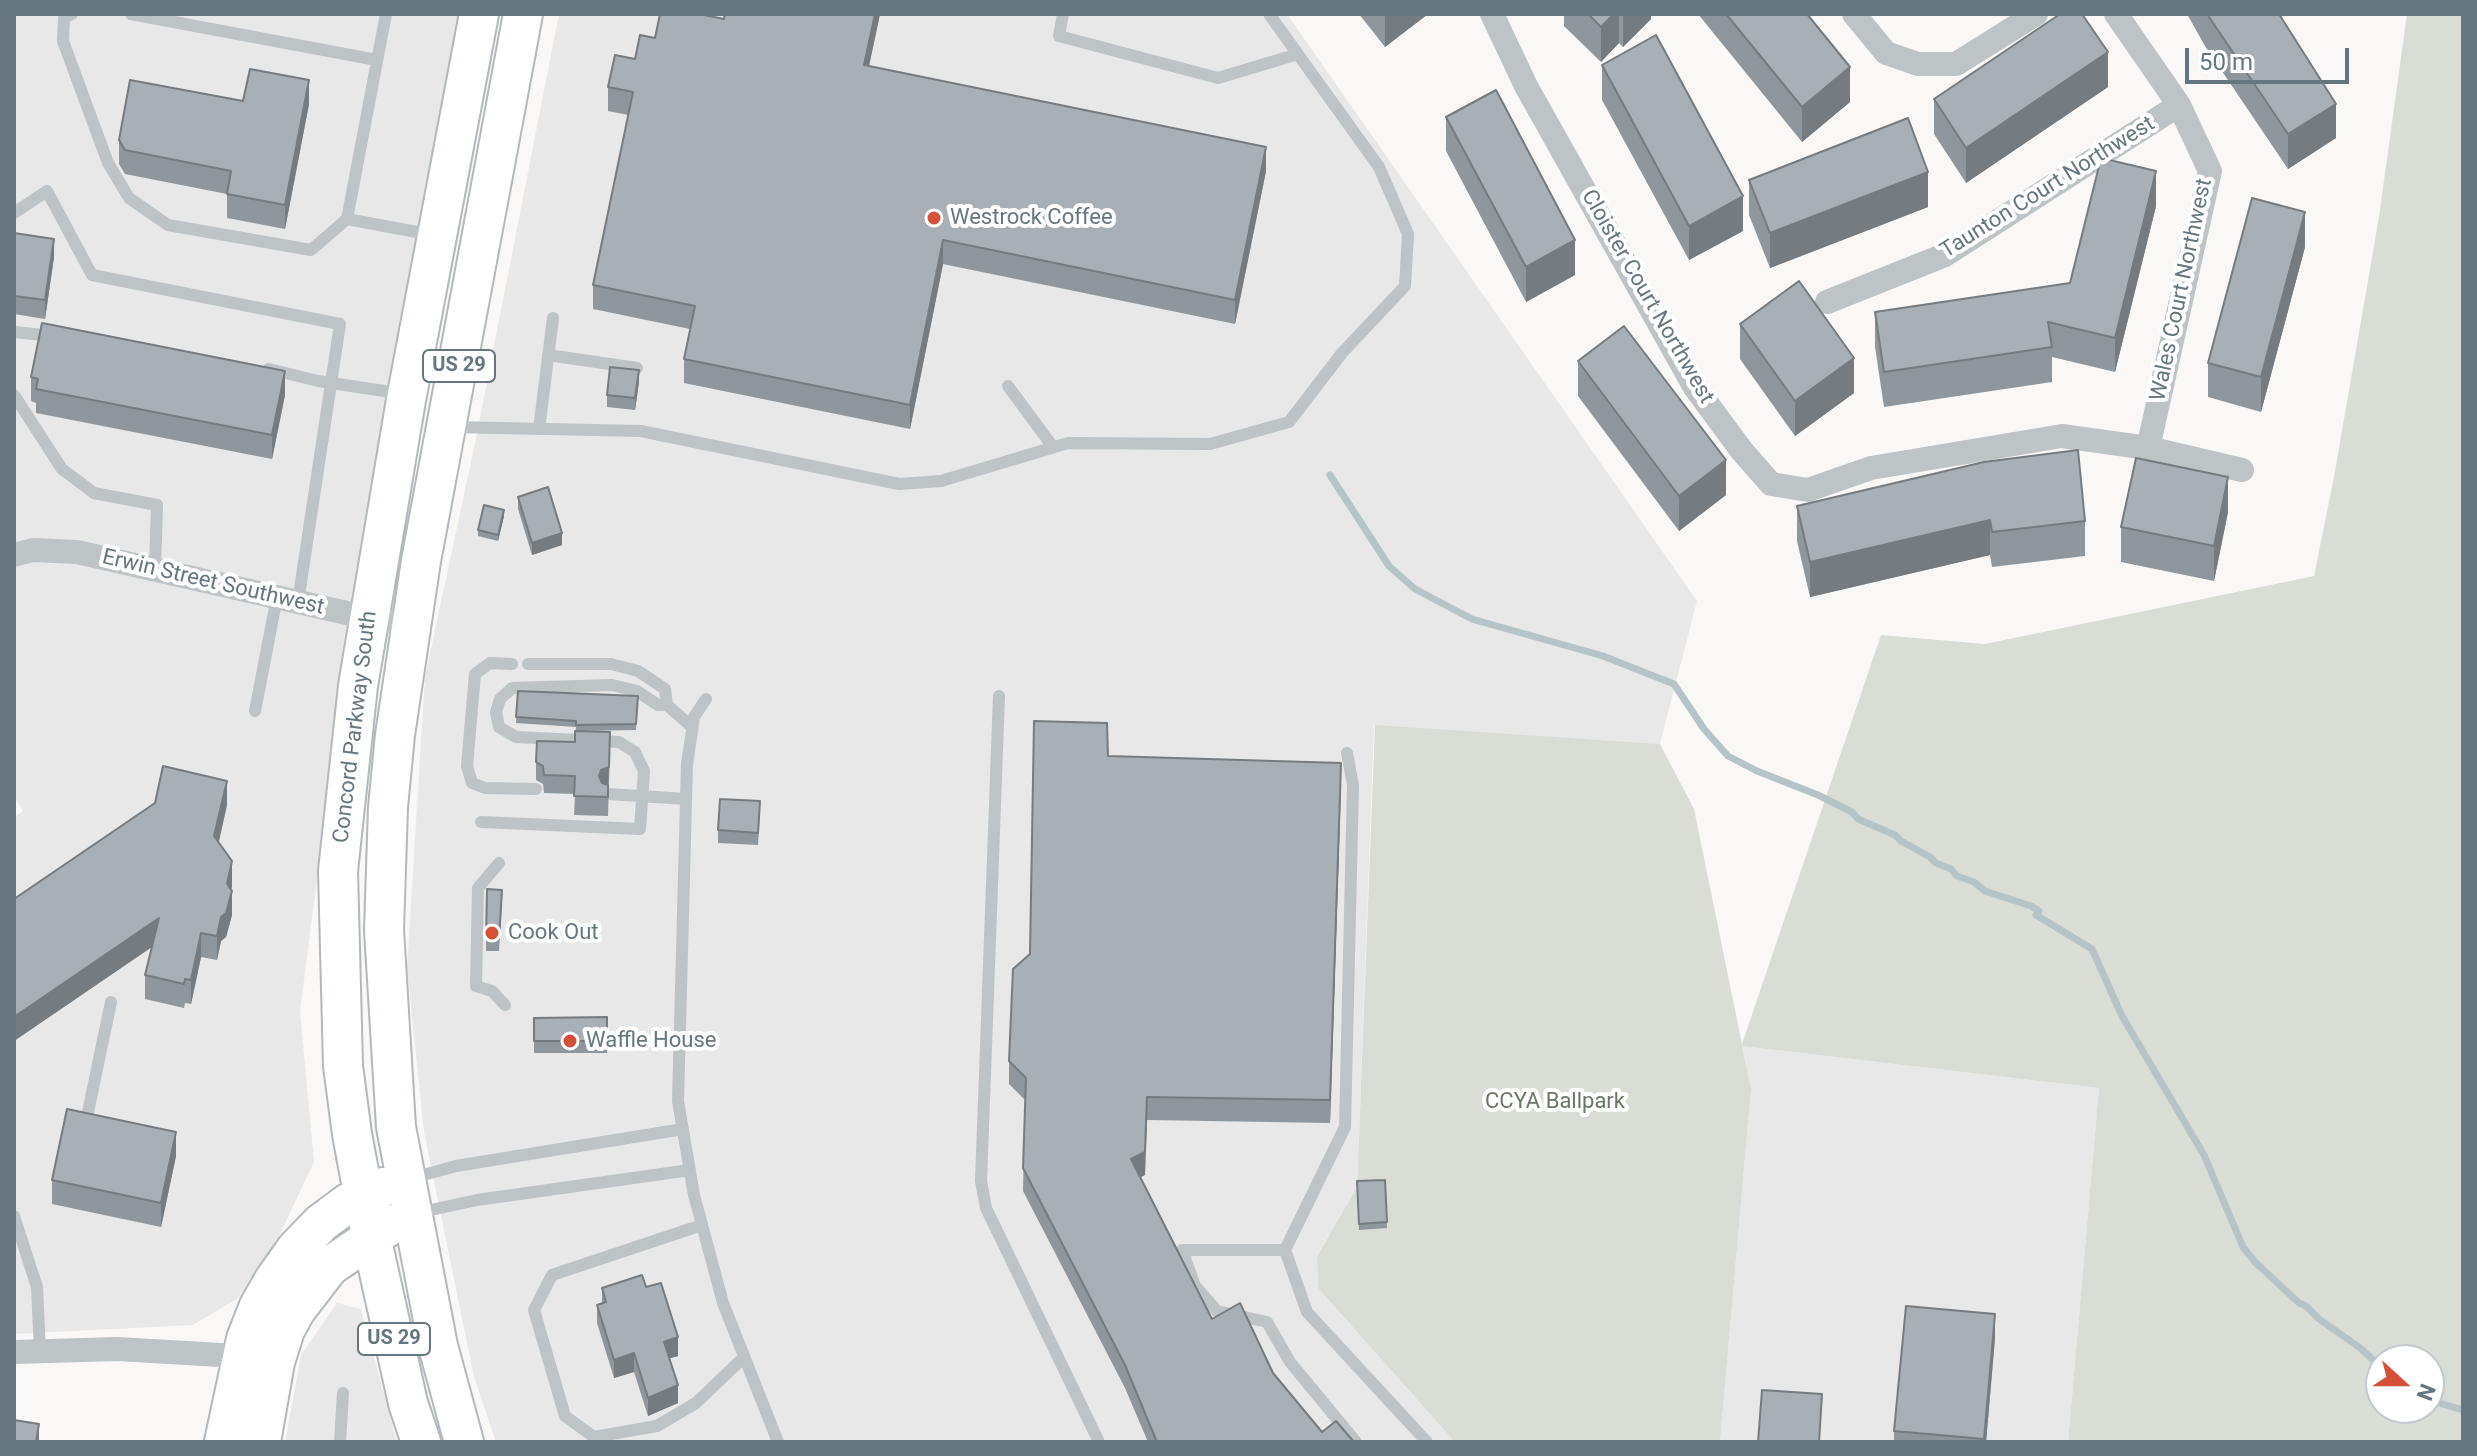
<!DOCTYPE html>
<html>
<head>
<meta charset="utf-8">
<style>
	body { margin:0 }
	#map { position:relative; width:2477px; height:1456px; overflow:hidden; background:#f9f8f7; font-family:Roboto,sans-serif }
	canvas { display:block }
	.frame { position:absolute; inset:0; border:16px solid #66767f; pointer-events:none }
	.north { position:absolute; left:2365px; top:1344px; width:80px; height:80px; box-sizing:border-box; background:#fff; border:2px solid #c2c8cc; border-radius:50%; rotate:111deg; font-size:22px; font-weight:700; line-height:32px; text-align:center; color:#66767f }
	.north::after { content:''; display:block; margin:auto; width:28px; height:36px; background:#d65039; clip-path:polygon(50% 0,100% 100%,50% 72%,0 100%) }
	.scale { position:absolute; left:2185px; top:48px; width:164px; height:36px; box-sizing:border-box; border:4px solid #66767f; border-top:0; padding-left:10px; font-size:24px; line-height:28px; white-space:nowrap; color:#66767f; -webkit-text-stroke:6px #fff; paint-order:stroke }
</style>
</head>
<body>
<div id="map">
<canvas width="2477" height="1456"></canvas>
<div class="frame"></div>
<div class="north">N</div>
<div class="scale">50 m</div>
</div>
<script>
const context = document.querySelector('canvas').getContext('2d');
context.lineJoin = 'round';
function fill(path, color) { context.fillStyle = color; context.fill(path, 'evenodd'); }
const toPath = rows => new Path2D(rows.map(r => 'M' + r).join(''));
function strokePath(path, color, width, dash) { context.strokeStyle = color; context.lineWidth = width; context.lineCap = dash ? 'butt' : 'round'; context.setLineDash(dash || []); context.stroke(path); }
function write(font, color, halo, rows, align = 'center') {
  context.font = font + ' Roboto,sans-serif'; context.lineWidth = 8; context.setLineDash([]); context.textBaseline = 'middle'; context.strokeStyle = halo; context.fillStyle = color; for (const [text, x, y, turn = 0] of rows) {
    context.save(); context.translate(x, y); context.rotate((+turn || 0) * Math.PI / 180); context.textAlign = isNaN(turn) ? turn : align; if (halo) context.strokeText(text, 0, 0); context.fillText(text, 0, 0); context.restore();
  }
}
fill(toPath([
	[15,14,463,14,334,748,300,1011,314,1162,277,1240,238,1298,193,1325,14,1334,14,817,23,811,14,796],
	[559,14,1287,14,1697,601,1660,744,1374,726,1357,1187,1317,1255,1318,1288,1455,1442,496,1442,474,1377,424,1132,407,968,425,677,475,443],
	[1742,1046,2099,1088,2068,1442,1720,1442,1751,1089],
	[337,1303,361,1309,397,1442,285,1442,301,1355]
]), '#e7e8e7');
fill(toPath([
	[2407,14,2463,14,2463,1442,2068,1442,2099,1088,1742,1046,1751,1089,1720,1442,1455,1442,1318,1288,1317,1256,1357,1187,1375,725,1660,744,1694,809,1742,1044,1881,635,1985,644,2314,576,2334,477,2379,217],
	[2381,1360,2429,1360,2429,1408,2381,1408]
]), '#d9ddd6');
strokePath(toPath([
	[1330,475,1389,566,1415,589,1472,619,1603,656,1674,684,1704,729,1728,756,1757,771,1818,795,1852,812,1858,819,1895,835,1901,841,1930,857,1936,863,1951,869,1957,876,1974,882,1985,891,2031,906,2039,911,2036,915,2092,949,2122,1016,2204,1155,2243,1247,2255,1262,2299,1303,2306,1306,2319,1319,2359,1347,2381,1367],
	[2429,1400,2463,1410]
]), '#b7c4c7', 7);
const primary = toPath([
	[224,1442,246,1339,259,1306,274,1280,296,1249,321,1223,348,1203,383,1187],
	[261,1442,275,1362,285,1330,296,1310,330,1266,392,1224],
	[421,1442,408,1403,371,1236,352,1134,343,1066,338,871,358,686,406,400,479,14],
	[464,1442,438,1346,396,1127,384,930,388,807,395,735,421,561,523,14]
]);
strokePath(primary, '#b2b8bb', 42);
strokePath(toPath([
	[72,14,64,18,63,41,108,163,129,198,168,225,311,250,347,219],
	[131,14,377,60],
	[386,14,347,219,433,235],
	[1063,14,1059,36,1218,78,1298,54],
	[14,213,47,191,92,275,340,324,298,602],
	[14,332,53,336],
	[548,355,637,368],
	[269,369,318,381,404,394],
	[1008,386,1053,447],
	[14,395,62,469,94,493,157,505,155,569],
	[451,427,641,431,899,484,941,481,1068,443,1210,444,1289,422,1342,353,1405,286,1408,234,1379,167,1269,14],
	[539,429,553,318],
	[512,664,490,663,475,674,467,766,472,783,485,788,536,789],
	[528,664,611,664,638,671,665,689,667,705],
	[999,696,981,1181,986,1208,1099,1442],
	[706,699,694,717,687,764,678,1101,694,1195,723,1303,778,1442],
	[255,711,277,597],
	[608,794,686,799],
	[481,822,640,829,644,771,635,752,619,742,516,737,499,727,496,712,500,699,512,688,612,685,637,691,658,705,667,705,692,727],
	[499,863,478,888,476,986,492,991,505,1005],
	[88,1112,111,1002],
	[412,1178,456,1166,683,1129],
	[417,1213,477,1200,690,1170],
	[14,1216,37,1287,40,1351],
	[702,1225,552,1275,534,1310,565,1416,594,1437,657,1426,696,1403,744,1357],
	[1285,1250,1345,1127,1353,785,1347,753],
	[340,1442,343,1393],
	[1356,1442,1290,1362,1267,1322,1217,1311,1195,1286,1182,1250,1285,1250,1307,1312,1427,1442]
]), '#bec3c6', 12);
strokePath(toPath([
	[1492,14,1526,86,1694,386,1742,451,1771,484,1808,490,1871,468,2062,436,2148,448,2242,470],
	[1854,14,1886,53,1918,64,1956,64,2036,14],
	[2116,14,2179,105,2210,171,2148,448],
	[1827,302,1945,255,2179,105],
	[14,555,33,550,77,552,369,618,412,625],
	[14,1352,117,1349,255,1357]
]), '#bec3c6', 24);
strokePath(primary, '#fff', 38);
fill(toPath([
	[725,14,880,14,869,66,1266,171,1235,324,943,264,910,429,684,383,684,359,690,329,593,309,593,285,628,115,608,111,608,87,655,38,724,19],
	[1359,14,1428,14,1385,47],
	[1564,14,1651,14,1651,19,1623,47,1619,43,1601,62,1564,26],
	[1698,14,1807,14,1850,102,1802,142],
	[2187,14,2279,14,2336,138,2288,169,2205,46],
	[1602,65,1743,231,1689,260,1602,100],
	[2108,87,1966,183,1934,134,1934,99],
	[243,101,309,104,285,229,227,218,227,194,125,174,119,164,119,140],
	[1446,117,1575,275,1526,302,1446,151],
	[1749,180,1928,207,1770,268,1749,215],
	[2156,206,2115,372,2052,357,2052,382,1884,407,1875,347,1875,312,2070,283],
	[14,233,54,257,45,319,14,314],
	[2305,247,2261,412,2208,397,2208,363],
	[1740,324,1854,393,1795,436,1740,359],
	[1578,361,1726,495,1679,531,1578,396],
	[31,377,285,395,272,459,36,413,36,403,31,401],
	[639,382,635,410,607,407,607,395],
	[518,497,562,545,532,555,518,509],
	[1797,506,2085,521,2085,556,1992,567,1990,555,1810,597,1797,541],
	[2228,512,2214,581,2121,562,2121,527],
	[504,516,498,541,478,536,478,530],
	[518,691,638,696,636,730,580,731,610,751,608,816,574,815,575,794,544,793,543,784,536,780,536,762,575,742,576,727,516,723],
	[1108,756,1341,786,1330,1123,1147,1120,1145,1175,1140,1177,1212,1319,1273,1373,1322,1432,1354,1442,1148,1442,1125,1388,1023,1191,1025,1100,1009,1084,1009,1061,1030,954],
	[227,805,219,842,232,886,231,890,232,915,226,937,221,941,217,960,201,957,191,1004,185,1003,184,1008,145,999,145,975,152,947,14,1041,14,899],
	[760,813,758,845,718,843,718,830],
	[487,889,502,902,499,951,486,951],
	[607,1017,607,1053,534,1053,534,1018],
	[176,1156,161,1227,52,1204,52,1180],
	[1385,1180,1387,1228,1359,1230,1357,1181],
	[646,1287,678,1356,670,1358,678,1403,648,1416,634,1372,614,1378,597,1323,597,1305,602,1304,602,1288],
	[1995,1338,1986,1442,1894,1442,1894,1431]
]), '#90979c');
fill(toPath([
	[875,14,880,14,864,89,864,65],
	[1385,14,1428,14,1385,47],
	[1614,14,1619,14,1619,43,1601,62,1601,27],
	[1623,14,1651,14,1651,19,1623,47],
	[2108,52,2108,87,1966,183,1966,148],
	[1850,67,1850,102,1802,142,1802,107],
	[309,80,309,104,285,229,285,205],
	[2336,104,2336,138,2288,169,2288,134],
	[1266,147,1266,171,1235,324,1235,300],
	[2156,171,2156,206,2115,372,2115,338],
	[1928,172,1928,207,1770,268,1770,233],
	[1743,196,1743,231,1689,260,1689,226],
	[2305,212,2305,247,2261,412,2261,377],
	[54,239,54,257,45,319,45,300],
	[943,240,943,264,910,429,910,405],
	[1575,240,1575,275,1526,302,1526,267],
	[1854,358,1854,393,1795,436,1795,401],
	[639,370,639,382,635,410,635,398],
	[285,371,285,395,272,459,272,435],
	[1726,460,1726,495,1679,531,1679,496],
	[2228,477,2228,512,2214,581,2214,546],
	[504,510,504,516,498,541,498,535],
	[1990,520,1990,555,1810,597,1810,562],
	[562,533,562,545,532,555,532,543],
	[610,751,608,785,608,816,608,785,601,788,599,776],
	[1341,763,1341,786,1330,1123,1330,1100],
	[227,781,227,805,214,860,214,836],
	[232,861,232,886,227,908,227,884],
	[232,891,232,915,226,937,221,941,217,960,217,936,221,917],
	[159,918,159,942,14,1041,14,1017],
	[201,933,201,957,191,1004,191,980],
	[1147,1097,1145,1175,1131,1182,1131,1159],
	[176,1132,176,1156,161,1227,161,1203],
	[1995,1314,1995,1338,1986,1442,1984,1442],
	[678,1337,678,1356,664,1360,664,1342],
	[634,1353,634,1372,614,1378,614,1360],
	[678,1385,678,1403,648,1416,648,1398],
	[39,1424,39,1442,36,1442]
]), '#767b7f');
const building = toPath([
	[660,14,699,14,724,19,725,14,875,14,864,65,1266,147,1235,300,943,240,910,405,684,359,695,306,593,285,633,92,608,87,615,55,635,59,640,35,655,38,660,14],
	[1588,14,1614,14,1601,27,1588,14],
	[1726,14,1807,14,1850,67,1802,107,1726,14],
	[2060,14,2082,14,2108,52,1966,148,1934,99,2060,14],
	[2207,14,2279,14,2336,104,2288,134,2207,14],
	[1656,35,1743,196,1689,226,1602,65,1656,35],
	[250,69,309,80,285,205,227,194,231,171,125,150,119,140,130,80,243,101,250,69],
	[1496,90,1575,240,1526,267,1446,117,1496,90],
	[1908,118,1928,172,1770,233,1749,180,1908,118],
	[2101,158,2156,171,2115,338,2048,322,2052,347,1884,372,1875,312,2070,283,2101,158],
	[2252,198,2305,212,2261,377,2208,363,2252,198],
	[14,233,54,239,45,300,14,296,14,233],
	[1799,281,1854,358,1795,401,1740,324,1799,281],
	[42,323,285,371,272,435,36,389,38,379,31,377,42,323],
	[1624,326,1726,460,1679,496,1578,361,1624,326],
	[610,367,639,370,635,398,607,395,610,367],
	[2078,450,2085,521,1992,532,1990,520,1810,562,1797,506,1984,462,2078,450],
	[2136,458,2228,477,2214,546,2121,527,2136,458],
	[548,487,562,533,532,543,518,497,548,487],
	[484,505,504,510,498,535,478,530,484,505],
	[518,691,638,696,636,724,576,725,576,721,516,717,518,691],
	[1034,721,1107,723,1108,756,1341,763,1330,1100,1147,1097,1145,1152,1131,1159,1212,1319,1240,1303,1273,1373,1322,1432,1336,1421,1354,1442,1157,1442,1125,1365,1023,1168,1026,1078,1009,1061,1013,969,1030,954,1034,721],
	[575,731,610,732,609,767,601,770,599,776,602,783,608,785,608,797,574,796,575,776,544,775,543,766,536,762,537,741,575,742,575,731],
	[163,766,227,781,214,836,232,861,227,884,232,891,226,913,221,917,217,936,201,933,191,980,185,979,184,984,145,975,159,918,14,1017,14,899,155,803,163,766],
	[720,799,760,801,758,833,718,830,720,799],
	[487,889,502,890,499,939,486,938,487,889],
	[607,1017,607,1041,534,1041,534,1018,607,1017],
	[67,1109,176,1132,161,1203,52,1180,67,1109],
	[1385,1180,1387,1222,1359,1224,1357,1181,1385,1180],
	[642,1275,646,1287,661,1283,678,1337,664,1342,678,1385,648,1398,634,1353,614,1360,597,1305,606,1302,602,1288,642,1275],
	[1906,1306,1995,1314,1984,1439,1894,1431,1906,1306],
	[1762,1390,1822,1394,1819,1442,1758,1442,1762,1390],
	[14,1420,39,1424,36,1442,14,1442,14,1420]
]);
fill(building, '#a8b0b5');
strokePath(building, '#767b7f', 2);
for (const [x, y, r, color] of [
	[934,218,8,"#d65039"],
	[492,933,8,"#d65039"],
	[570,1041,8,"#d65039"]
]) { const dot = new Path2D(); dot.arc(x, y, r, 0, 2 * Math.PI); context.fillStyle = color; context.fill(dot); strokePath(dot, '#fff', 3); }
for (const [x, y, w] of [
	[459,366,72],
	[394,1339,72]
]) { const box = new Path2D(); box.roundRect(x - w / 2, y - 16, w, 32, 6); context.fillStyle = '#fff'; context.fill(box); strokePath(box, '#66767f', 2); }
write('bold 20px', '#66767f', null, [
	["US 29",459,366],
	["US 29",394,1339]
]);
write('22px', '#66767f', '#fff', [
	["Taunton Court Northwest",2048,188,-32],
	["Wales Court Northwest",2182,290,-78],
	["Cloister Court Northwest",1647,297,60],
	["Erwin Street Southwest",213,583,13],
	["Concord Parkway South",356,727,-83]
]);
write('22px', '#66767f', '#fff', [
	["Westrock Coffee",950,218],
	["Cook Out",508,933],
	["Waffle House",586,1041]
], 'left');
write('22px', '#697865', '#fff', [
	["CCYA Ballpark",1555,1102]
]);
</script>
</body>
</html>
